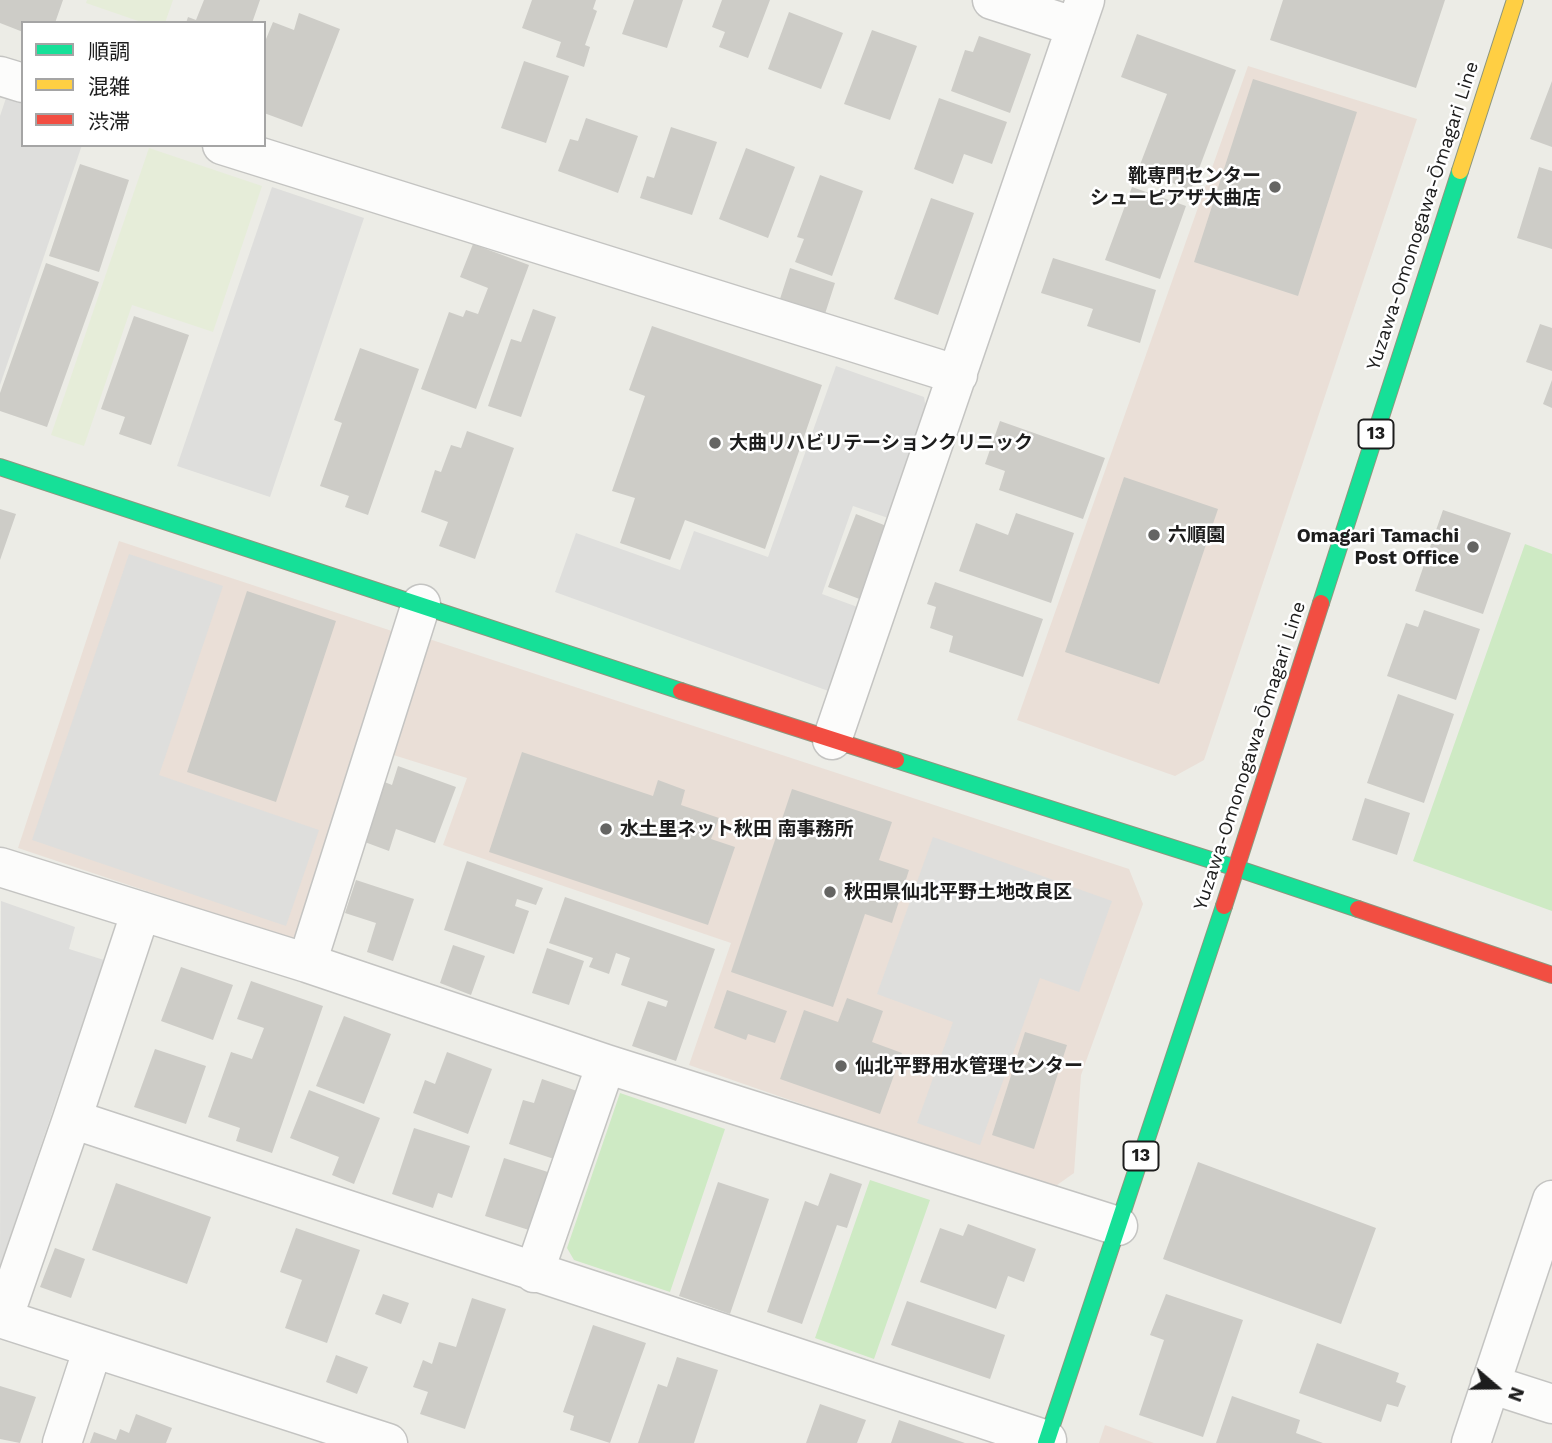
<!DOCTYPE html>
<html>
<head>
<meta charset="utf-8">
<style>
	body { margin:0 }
	#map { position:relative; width:1552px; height:1443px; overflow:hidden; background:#ecece6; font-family:"Work Sans","Noto Sans JP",sans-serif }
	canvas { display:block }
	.legend { position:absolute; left:21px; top:21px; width:245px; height:126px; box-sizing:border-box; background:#fff; border:2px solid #a5a5a5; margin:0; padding:9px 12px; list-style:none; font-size:21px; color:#1d1d1d }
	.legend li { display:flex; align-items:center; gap:14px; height:35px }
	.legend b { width:35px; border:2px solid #a5a5a5 }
	.north { position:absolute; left:1461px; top:1352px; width:70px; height:70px; -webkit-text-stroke:5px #fff; paint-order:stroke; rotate:110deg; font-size:19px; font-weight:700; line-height:28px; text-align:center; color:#1d1d1d }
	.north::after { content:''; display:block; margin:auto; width:24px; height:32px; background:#1d1d1d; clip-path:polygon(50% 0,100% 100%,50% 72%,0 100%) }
</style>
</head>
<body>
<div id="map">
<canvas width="1552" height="1443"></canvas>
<ul class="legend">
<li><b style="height:9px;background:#16e098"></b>順調</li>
<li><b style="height:9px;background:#ffcf43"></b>混雑</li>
<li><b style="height:9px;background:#f24e42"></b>渋滞</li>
</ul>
<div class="north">N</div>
</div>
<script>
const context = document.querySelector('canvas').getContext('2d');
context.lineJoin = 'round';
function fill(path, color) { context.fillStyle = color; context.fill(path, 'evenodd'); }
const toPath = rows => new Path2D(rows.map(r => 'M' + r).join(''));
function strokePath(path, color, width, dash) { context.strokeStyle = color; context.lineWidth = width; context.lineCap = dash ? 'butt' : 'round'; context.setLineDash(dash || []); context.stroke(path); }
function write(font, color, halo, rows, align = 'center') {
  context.font = font + ' "Work Sans","Noto Sans JP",sans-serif'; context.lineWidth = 5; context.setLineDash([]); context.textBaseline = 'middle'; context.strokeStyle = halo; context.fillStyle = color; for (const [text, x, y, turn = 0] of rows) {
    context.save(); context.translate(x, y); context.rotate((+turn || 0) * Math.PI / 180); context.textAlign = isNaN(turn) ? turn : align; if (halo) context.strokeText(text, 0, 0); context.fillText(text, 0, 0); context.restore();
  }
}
fill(toPath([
	[1248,66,1417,119,1204,760,1175,776,1017,720],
	[119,541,398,633,296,941,18,848],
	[429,639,1129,869,1143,904,1081,1075,1074,1173,1050,1190,689,1065,731,943,443,845,467,778,387,753],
	[1105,1425,1154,1443,1099,1443]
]), '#eadfd7');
fill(toPath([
	[87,0,173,0,165,23,144,23,86,3],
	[149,148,262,186,213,332,132,305,84,446,51,435]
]), '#e6edd9');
fill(toPath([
	[1525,544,1552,554,1552,911,1413,861],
	[620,1093,725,1129,670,1292,574,1260,567,1248],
	[870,1180,930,1200,874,1359,815,1338]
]), '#ceeac4');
fill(toPath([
	[6,98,23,104,23,145,82,145,0,385,0,116],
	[272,187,364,218,270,497,177,466],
	[836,366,924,397,928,422,894,520,853,506,822,594,863,609,834,693,555,592,576,533,680,570,694,531,768,557],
	[129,554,223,586,159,775,319,830,286,926,32,840],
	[933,837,1112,901,1079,992,1040,978,980,1145,917,1123,953,1022,877,994],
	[1,901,75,927,69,949,104,960,0,1266]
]), '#dededc');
fill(toPath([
	[0,0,63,0,55,23,23,23,23,32,0,23],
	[204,0,260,0,252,23,186,23,188,17,196,20],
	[532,0,596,0,593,9,597,11,585,45,590,47,584,67,556,57,561,42,522,28],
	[634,0,683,0,667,48,622,34],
	[722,0,770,0,748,58,719,47,725,32,712,27],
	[1283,0,1445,0,1416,88,1270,40],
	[789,12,843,33,821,89,768,69],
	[299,13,340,29,302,127,264,113,264,44,273,22,294,30],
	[872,30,917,46,890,120,844,104],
	[1137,34,1236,70,1191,190,1138,170,1167,94,1121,77],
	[979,36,1031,54,1010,113,951,91,965,50,973,52],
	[524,61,569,76,546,143,501,128],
	[1253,79,1357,112,1298,296,1194,262],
	[1552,81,1552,147,1530,139],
	[939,98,1007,122,992,164,964,154,953,184,914,169],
	[586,118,638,136,618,193,558,171,570,139,578,141],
	[671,127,717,142,692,215,640,198,647,176,654,178],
	[746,148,795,167,768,238,719,219],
	[80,164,129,180,99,272,49,256],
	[1539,167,1552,171,1552,249,1517,238],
	[820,175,863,191,832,276,795,262,804,239,797,237],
	[1132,187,1186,206,1160,279,1105,260],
	[931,198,974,213,938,315,894,299],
	[473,244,529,265,476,409,421,389,449,312,463,317,466,310,478,314,488,288,460,277],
	[1053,258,1156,290,1140,343,1087,326,1093,309,1041,293],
	[46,263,99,282,47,427,0,411,0,393],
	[790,268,835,283,824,317,779,302],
	[533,309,556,317,521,417,488,406,511,339,521,342],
	[134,316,189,335,151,445,119,434,125,417,101,409],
	[1540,324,1552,328,1552,371,1526,362],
	[652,326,822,385,765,549,685,520,670,560,620,543,635,498,612,491,645,396,629,390],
	[360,348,419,369,368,515,345,507,349,496,320,486,342,423,334,420],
	[1552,380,1552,408,1543,404],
	[1000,421,1105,458,1083,519,999,490,1005,471,985,464],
	[467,431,514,448,475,559,439,546,448,522,421,512,435,470,441,472,451,445,461,448],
	[1124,477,1218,509,1159,684,1065,652],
	[0,509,16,514,0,560],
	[1443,510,1511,533,1483,614,1415,591],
	[1016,513,1074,533,1051,603,959,571,976,523,1008,535],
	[856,514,889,527,862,600,828,587],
	[935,582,1043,619,1023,677,949,652,953,636,930,628,936,607,927,604],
	[247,591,336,621,276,802,187,772],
	[1424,610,1480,629,1456,700,1387,676,1406,623,1418,627],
	[1398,694,1454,714,1424,803,1367,783],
	[522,752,653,796,658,780,685,790,681,805,719,818,711,839,735,847,708,925,489,852],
	[398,766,456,787,435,843,396,829,389,851,362,841,382,781,392,785],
	[792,789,892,822,879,860,909,870,892,923,865,914,833,1007,731,972],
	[1365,798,1410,813,1397,855,1352,840],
	[467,861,543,888,536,905,517,899,515,906,529,911,514,954,444,930],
	[356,880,414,899,393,961,367,952,376,923,345,913],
	[565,897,715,949,676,1061,632,1046,648,1001,666,1007,668,1001,621,985,630,958,616,953,609,974,589,967,593,958,549,943],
	[453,945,485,956,471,995,440,983],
	[547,948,584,961,569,1005,532,993],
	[181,967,233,985,213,1040,161,1021],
	[251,981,323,1006,272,1153,236,1141,240,1128,208,1117,231,1052,252,1059,264,1028,237,1019],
	[727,990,787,1011,775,1043,748,1034,746,1040,714,1028],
	[847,998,883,1011,872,1042,902,1053,880,1114,780,1079,804,1010,838,1022],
	[344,1016,391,1034,364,1104,316,1086],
	[1025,1032,1067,1045,1034,1149,992,1135],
	[155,1049,206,1066,186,1124,134,1107],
	[447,1052,492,1069,468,1134,413,1113,425,1080,435,1084],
	[542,1079,580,1092,557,1160,509,1144,523,1100,534,1103],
	[309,1090,380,1118,354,1184,332,1175,339,1157,290,1138],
	[414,1128,470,1146,452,1198,438,1193,433,1208,392,1194],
	[504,1158,551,1173,532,1231,485,1216],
	[1198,1162,1376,1228,1341,1324,1163,1259],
	[830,1173,862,1184,847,1228,837,1225,802,1324,767,1312,805,1201,818,1206],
	[718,1182,769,1199,730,1314,679,1296],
	[116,1183,211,1217,187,1284,92,1250],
	[968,1224,1036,1249,1024,1282,1008,1276,996,1309,920,1282,940,1228,963,1236],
	[296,1228,360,1250,327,1343,285,1328,302,1280,280,1272],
	[55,1248,85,1259,71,1298,40,1287],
	[383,1294,409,1303,401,1324,375,1314],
	[1166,1294,1243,1320,1203,1437,1139,1415,1164,1340,1150,1335],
	[472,1298,506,1309,465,1429,420,1414,428,1392,413,1387,423,1360,432,1364,439,1342,456,1347],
	[907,1301,1005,1335,990,1379,891,1345],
	[593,1325,646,1343,610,1443,570,1430,574,1416,563,1412],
	[1317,1343,1399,1373,1396,1382,1406,1386,1398,1407,1387,1404,1381,1422,1299,1393],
	[336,1355,368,1367,357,1394,326,1382],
	[677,1357,718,1370,694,1443,638,1443,658,1384,667,1387],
	[0,1386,36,1397,20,1443,0,1439],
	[1232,1396,1300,1420,1296,1433,1323,1443,1216,1443],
	[820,1404,866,1420,857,1443,806,1443],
	[136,1414,172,1428,166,1443,90,1443,94,1432,116,1440,120,1429,129,1433],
	[899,1420,965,1443,891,1443]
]), '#cdccc7');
const street = toPath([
	[992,0,1076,27],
	[0,76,23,83],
	[222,145,958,375],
	[832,740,1085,0],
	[0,867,307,963,606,1064,1118,1226],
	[307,963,421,604],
	[72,1119,1047,1440],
	[534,1273,606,1064],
	[0,1318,388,1443],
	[3,1319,72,1119,141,911],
	[1490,1384,1552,1404],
	[62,1443,93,1348],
	[1471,1443,1552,1200]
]);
const fast = toPath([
	[0,467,681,691],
	[1321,603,1460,171],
	[896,760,1236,868,1358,909],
	[1046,1443,1224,906]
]);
const slow = toPath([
	[1460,171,1515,0]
]);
const jam = toPath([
	[681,691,896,760],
	[1224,906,1321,603],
	[1358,909,1552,975]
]);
strokePath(street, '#c4c4c2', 41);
strokePath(fast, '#8d967e', 18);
strokePath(slow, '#8d967e', 18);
strokePath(jam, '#8d967e', 18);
strokePath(street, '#fcfcfb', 38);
strokePath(fast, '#16e098', 16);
strokePath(slow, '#ffcf43', 16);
strokePath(jam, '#f24e42', 16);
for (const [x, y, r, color] of [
	[1275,187,7,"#656563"],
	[715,443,7,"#656563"],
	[1154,535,7,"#656563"],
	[1473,547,7,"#656563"],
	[606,829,7,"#656563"],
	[830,892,7,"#656563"],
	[841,1066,7,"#656563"]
]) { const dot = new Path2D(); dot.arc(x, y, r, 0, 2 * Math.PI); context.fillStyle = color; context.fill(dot); strokePath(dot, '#fff', 2.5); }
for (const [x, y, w] of [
	[1376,434,35],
	[1141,1156,35]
]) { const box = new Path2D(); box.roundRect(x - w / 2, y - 14.5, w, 29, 5); context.fillStyle = '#fff'; context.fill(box); strokePath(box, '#1d1d1d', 2); }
write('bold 18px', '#1d1d1d', null, [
	["13",1376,434],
	["13",1141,1156]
]);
write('bold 19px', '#1d1d1d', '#fff', [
	["靴専門センター",1261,176,"right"],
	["シューピアザ大曲店",1261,198,"right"],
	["大曲リハビリテーションクリニック",729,443],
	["六順園",1168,535],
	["Omagari Tamachi",1459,536,"right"],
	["Post Office",1459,558,"right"],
	["水土里ネット秋田 南事務所",620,829],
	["秋田県仙北平野土地改良区",844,892],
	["仙北平野用水管理センター",855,1066]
], 'left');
write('19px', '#1d1d1d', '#fff', [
	["Yuzawa-Omonogawa-Ōmagari Line",1423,216,-72],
	["Yuzawa-Omonogawa-Ōmagari Line",1250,756,-72]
]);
</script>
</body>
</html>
